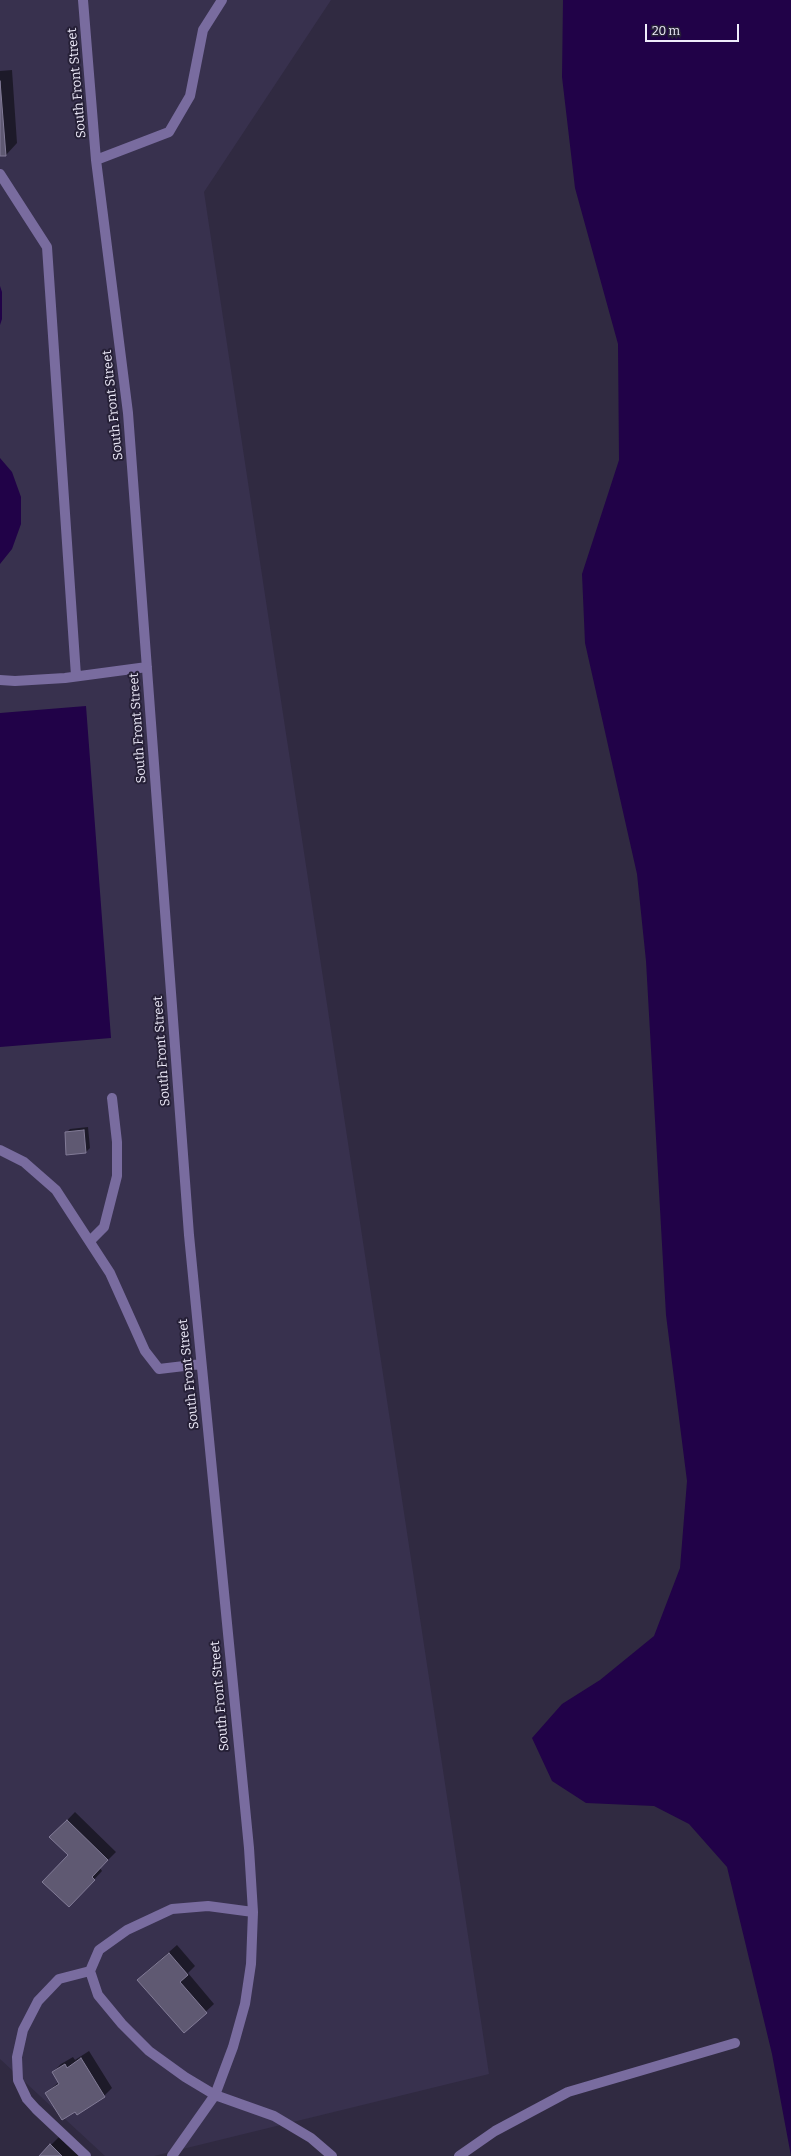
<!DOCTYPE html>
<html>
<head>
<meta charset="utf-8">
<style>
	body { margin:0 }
	#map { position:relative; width:791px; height:2156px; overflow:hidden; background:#302a41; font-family:Bitter,serif }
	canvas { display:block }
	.scale { position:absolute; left:645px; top:24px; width:94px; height:18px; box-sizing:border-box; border:2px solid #efecfb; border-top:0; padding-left:5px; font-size:12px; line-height:14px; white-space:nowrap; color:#efecfb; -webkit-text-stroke:3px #262037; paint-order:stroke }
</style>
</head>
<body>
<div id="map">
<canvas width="791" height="2156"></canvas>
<div class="scale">20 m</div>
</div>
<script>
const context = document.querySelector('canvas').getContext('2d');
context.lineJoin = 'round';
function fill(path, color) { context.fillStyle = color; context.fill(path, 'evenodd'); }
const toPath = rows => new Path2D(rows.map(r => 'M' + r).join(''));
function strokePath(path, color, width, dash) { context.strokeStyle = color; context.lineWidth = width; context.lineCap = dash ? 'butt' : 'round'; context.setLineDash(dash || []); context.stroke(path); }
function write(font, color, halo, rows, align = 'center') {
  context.font = font + ' Bitter,serif'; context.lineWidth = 4; context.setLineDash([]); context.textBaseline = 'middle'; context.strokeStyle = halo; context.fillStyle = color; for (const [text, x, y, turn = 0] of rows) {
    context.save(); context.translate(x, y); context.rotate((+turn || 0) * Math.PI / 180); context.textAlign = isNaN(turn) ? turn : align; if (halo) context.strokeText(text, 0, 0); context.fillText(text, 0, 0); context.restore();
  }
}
fill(toPath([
	[0,0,331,0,204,192,489,2074,154,2156,105,2156,0,2059]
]), '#38314e');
fill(toPath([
	[563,0,791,0,791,2156,772,2054,727,1867,689,1824,654,1806,586,1803,552,1781,532,1738,562,1704,600,1680,654,1636,680,1568,687,1481,666,1315,646,961,637,874,585,643,582,574,619,460,618,344,575,188,562,77],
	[0,286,2,292,2,319,0,325],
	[0,458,12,472,21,497,21,524,12,549,0,564],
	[86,706,111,1038,0,1047,0,713]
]), '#210248');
fill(toPath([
	[12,70,17,143,6,155,0,155,0,71],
	[88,1127,90,1148,86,1152,67,1154,66,1133,70,1129],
	[75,1812,116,1852,100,1868,102,1871,77,1898,70,1855,51,1837],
	[177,1945,195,1966,188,1973,214,2004,184,2032,146,1972],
	[89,2051,112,2088,104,2096,75,2111,46,2093,59,2082,53,2072,61,2064,73,2057,75,2060],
	[59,2137,79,2156,40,2156]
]), '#0007');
const building = toPath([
	[0,81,6,156,0,156,0,81],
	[84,1130,86,1153,66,1155,65,1132,84,1130],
	[67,1820,108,1860,92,1877,95,1880,69,1907,42,1882,68,1855,49,1837,67,1820],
	[169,1953,188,1975,180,1982,207,2013,184,2033,137,1980,169,1953],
	[81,2058,105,2097,77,2115,75,2112,62,2120,45,2093,59,2084,52,2072,65,2064,67,2068,81,2058],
	[50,2144,62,2156,39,2156,50,2144]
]);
fill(building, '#5f5972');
strokePath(building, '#827b97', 1);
strokePath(toPath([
	[83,0,96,160,128,413,189,1235,249,1848,253,1912,251,1964,245,2004,233,2047,215,2095,172,2156],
	[96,160,169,132,190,96,203,30,222,0],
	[0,174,47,247,76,676],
	[0,680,15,681,65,678,147,667],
	[0,1150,24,1162,56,1190,110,1273,145,1351,159,1369,201,1364],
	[90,1241,104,1227,117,1176,117,1142,112,1098],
	[253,1912,208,1906,172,1909,127,1930,99,1950,90,1971,98,1995,122,2024,149,2051,185,2077,215,2095,274,2116,311,2138,332,2156],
	[86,2156,36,2109,27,2099,18,2080,17,2057,23,2030,38,2001,59,1979,90,1971],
	[459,2156,495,2131,568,2092,735,2043]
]), '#796c9f', 10);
write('13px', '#efecfb', '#262037', [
	["South Front Street",77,83,-95],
	["South Front Street",113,405,-96],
	["South Front Street",138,728,-94],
	["South Front Street",162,1051,-94],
	["South Front Street",189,1374,-96],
	["South Front Street",220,1696,-95]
]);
</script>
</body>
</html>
